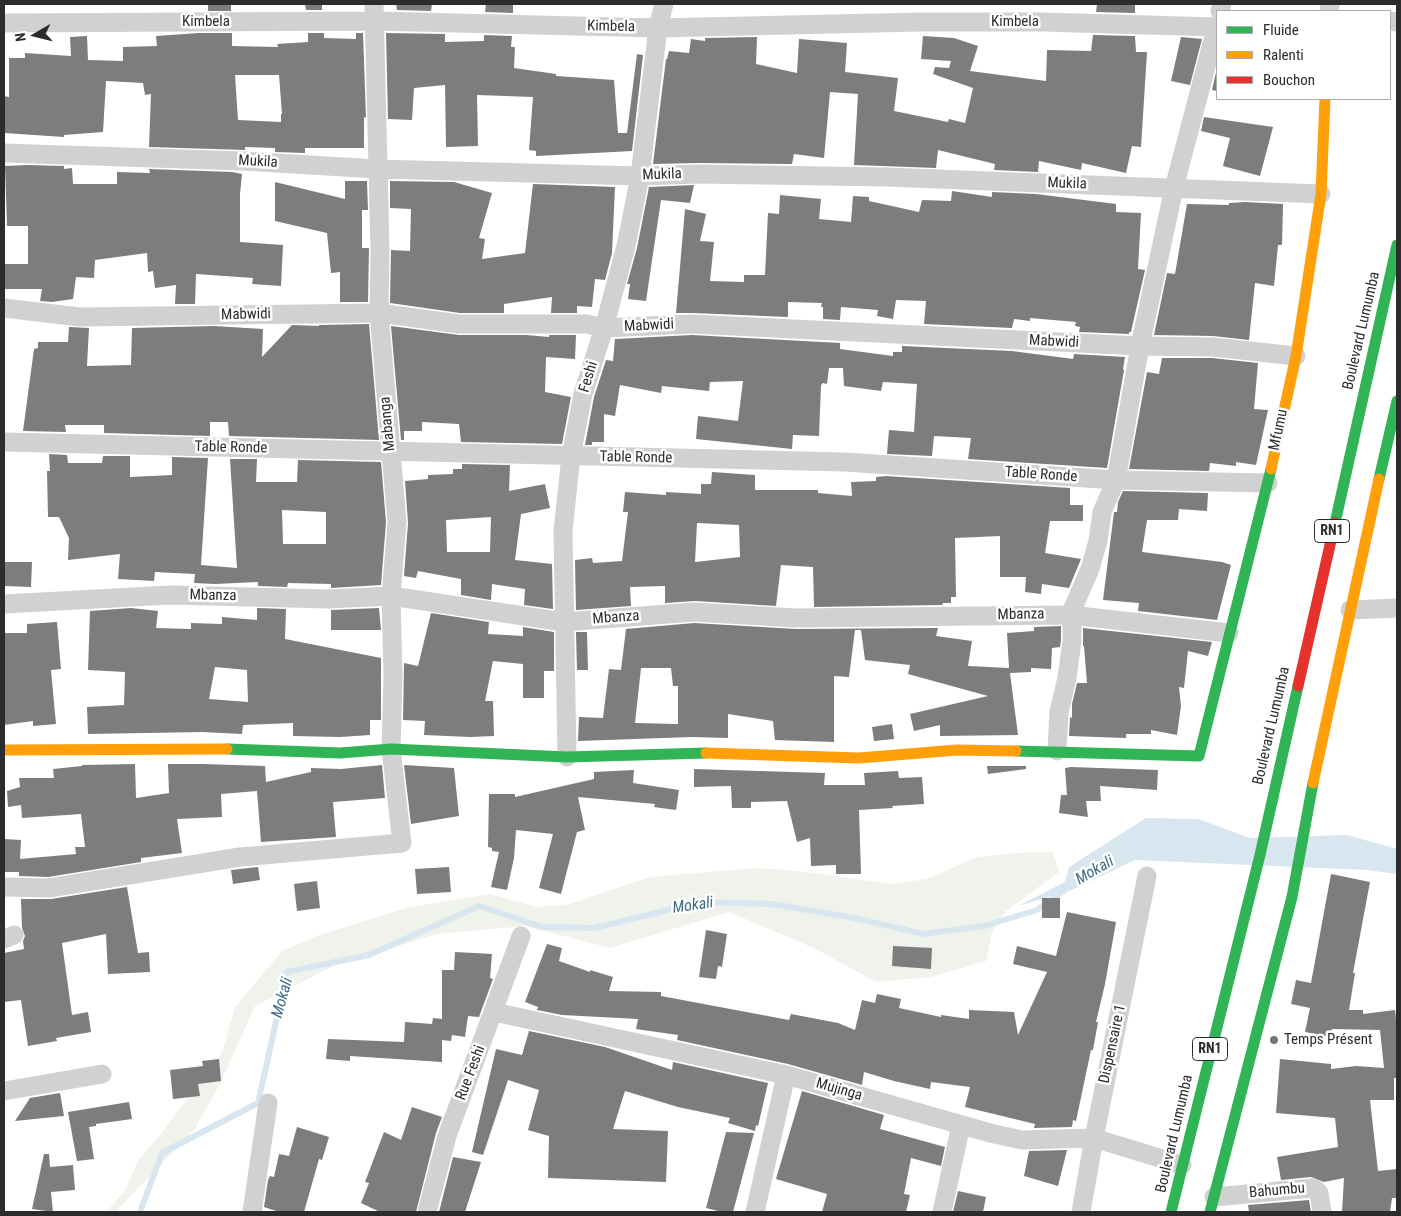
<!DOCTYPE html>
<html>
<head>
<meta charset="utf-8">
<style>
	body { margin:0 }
	#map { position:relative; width:1401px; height:1216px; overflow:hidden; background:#fff; font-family:"Roboto Condensed",sans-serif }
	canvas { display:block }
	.frame { position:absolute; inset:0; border:5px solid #2c2c2c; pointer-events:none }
	.legend { position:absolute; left:1216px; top:10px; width:175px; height:90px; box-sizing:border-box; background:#fff; border:1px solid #ababab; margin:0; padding:6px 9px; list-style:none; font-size:15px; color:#2c2c2c }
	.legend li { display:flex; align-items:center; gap:10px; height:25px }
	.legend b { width:25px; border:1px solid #ababab }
	.north { position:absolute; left:10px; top:10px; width:50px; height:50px; -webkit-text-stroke:4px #fff; paint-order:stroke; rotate:262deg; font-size:14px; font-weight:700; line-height:20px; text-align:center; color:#2c2c2c }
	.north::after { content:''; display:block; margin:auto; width:18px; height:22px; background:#2c2c2c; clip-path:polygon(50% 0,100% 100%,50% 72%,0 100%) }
</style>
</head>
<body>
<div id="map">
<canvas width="1401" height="1216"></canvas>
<div class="frame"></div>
<ul class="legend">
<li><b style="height:6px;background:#30b455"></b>Fluide</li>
<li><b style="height:6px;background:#ff9f0a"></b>Ralenti</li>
<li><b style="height:6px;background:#e5322d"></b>Bouchon</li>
</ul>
<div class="north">N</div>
</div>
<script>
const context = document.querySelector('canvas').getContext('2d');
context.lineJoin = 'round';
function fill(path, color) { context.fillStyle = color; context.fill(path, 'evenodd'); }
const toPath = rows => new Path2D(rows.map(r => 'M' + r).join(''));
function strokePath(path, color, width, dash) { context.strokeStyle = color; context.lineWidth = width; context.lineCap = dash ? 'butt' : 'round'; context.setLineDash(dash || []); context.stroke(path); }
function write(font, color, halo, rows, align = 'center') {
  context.font = font + ' "Roboto Condensed",sans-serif'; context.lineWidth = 5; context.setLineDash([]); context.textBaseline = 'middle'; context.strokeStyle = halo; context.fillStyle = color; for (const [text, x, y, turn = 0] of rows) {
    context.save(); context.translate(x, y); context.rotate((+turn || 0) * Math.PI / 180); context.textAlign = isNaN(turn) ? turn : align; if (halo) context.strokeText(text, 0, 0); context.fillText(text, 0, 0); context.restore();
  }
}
fill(toPath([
	[1030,852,1053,852,1059,872,1006,911,992,932,986,961,931,977,876,982,814,948,729,912,610,948,525,926,438,934,335,965,255,1006,220,1084,194,1130,115,1212,106,1212,125,1191,139,1159,161,1134,222,1053,235,1007,282,951,320,935,406,908,490,894,536,907,570,904,650,877,755,868,798,871,891,884,927,879,977,857]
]), '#eff3eb');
fill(toPath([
	[1146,818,1198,819,1250,838,1347,835,1397,849,1397,874,1367,870,1135,860,1072,890,1018,906,1065,882,1069,867]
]), '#d8e6ef');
strokePath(toPath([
	[140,1212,162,1153,258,1103,287,972,369,955,479,906,542,927,594,928,701,902,772,904,855,918,923,934,984,926,1037,910,1066,889]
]), '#d8e6ef', 6);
fill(toPath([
	[208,4,231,4,231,11,208,11],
	[305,4,322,4,322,10,306,10],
	[396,4,432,4,431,11,397,10],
	[486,4,513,4,513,13,485,12],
	[1097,4,1135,4,1135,13,1096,12],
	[199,33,232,33,232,46,278,47,277,44,308,42,308,33,324,33,324,38,356,39,356,33,363,33,366,118,364,117,364,148,305,148,305,153,275,152,275,148,245,147,245,150,149,147,151,94,145,95,143,83,106,81,103,132,64,135,64,137,4,133,4,96,9,97,9,58,25,58,25,53,71,56,70,37,87,36,88,60,123,61,123,47,157,46,156,36],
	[235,75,279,75,282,114,281,114,281,122,238,120],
	[386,33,445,34,445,42,484,41,484,35,512,36,511,47,515,47,514,68,556,74,556,76,614,80,618,133,627,133,637,54,643,55,632,151,536,156,536,151,529,150,533,97,477,95,478,146,446,147,445,85,414,88,412,120,388,119],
	[1093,35,1135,36,1136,52,1147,52,1141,147,1132,146,1126,173,1082,163,1081,170,1039,161,1038,172,994,170,995,164,938,150,936,168,854,165,858,94,830,92,824,158,794,154,792,164,699,163,653,164,666,59,667,59,669,51,689,53,691,39,705,41,705,38,757,37,756,64,797,73,799,39,847,43,845,72,898,78,894,111,948,122,949,119,965,123,973,88,933,74,935,67,949,68,951,61,921,59,923,36,954,38,978,46,970,71,1046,81,1047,50,1091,51],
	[1181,37,1202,39,1190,85,1171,81],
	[1217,68,1217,91,1212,90],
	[1204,117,1273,127,1260,176,1223,166,1230,138,1201,131],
	[28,165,64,166,64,169,72,168,73,184,117,184,117,172,150,173,149,169,232,172,242,174,240,194,240,242,283,245,281,286,252,284,253,278,196,274,195,304,175,304,176,285,155,288,153,271,148,272,147,253,95,260,94,278,76,277,73,299,52,302,40,301,42,289,4,289,4,264,28,264,28,226,7,226,5,166],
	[345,181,367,181,368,210,362,210,362,248,369,248,368,302,340,302,340,272,331,273,327,233,275,221,275,182,345,199],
	[390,181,454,182,492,193,479,238,485,239,482,259,525,253,533,184,615,187,612,253,605,280,595,279,592,307,577,306,577,313,551,313,552,297,504,304,504,313,460,313,390,303,391,250,410,251,411,209,390,208],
	[694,185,690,203,661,200,646,301,628,299,630,284,627,284,637,248,649,187],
	[952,191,992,197,992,192,1036,194,1116,204,1116,212,1141,213,1138,269,1145,270,1131,332,1129,332,1129,334,1079,332,1080,327,1075,326,1076,322,1030,318,1030,321,1014,319,1012,328,924,324,926,301,896,300,893,319,877,316,878,310,841,307,840,320,823,319,823,307,821,307,822,303,788,302,788,317,693,313,676,313,685,209,706,214,700,241,714,242,710,281,744,282,744,275,765,275,768,213,779,214,780,195,821,199,819,219,851,222,853,196,869,197,869,201,919,212,922,200,951,201],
	[1245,202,1283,204,1282,245,1278,245,1274,286,1255,283,1249,340,1213,336,1154,335,1167,273,1175,274,1187,204,1229,205,1229,203],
	[369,324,379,440,229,436,228,422,210,422,210,436,104,433,104,425,65,425,66,432,23,431,34,349,38,348,38,342,68,342,69,327,89,328,87,366,131,365,132,328,214,326,263,329,262,357,292,325,319,326,319,325],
	[391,326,459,335,526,335,549,337,549,335,576,335,575,359,546,357,545,392,571,397,562,444,461,442,459,424,422,422,422,431,404,431,404,440,401,440],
	[692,335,840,343,840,349,893,356,893,352,902,352,902,346,1012,351,1073,359,1074,354,1125,357,1123,369,1124,370,1107,468,968,459,971,438,934,436,932,456,887,454,889,430,914,432,917,384,883,382,881,391,844,386,843,368,829,368,827,384,823,383,821,385,819,436,793,435,792,449,696,439,698,416,738,421,743,381,710,382,709,391,662,386,661,393,620,385,615,416,604,414,604,442,592,442,592,445,585,445,594,397,606,360,613,361,615,339],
	[1162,358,1212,358,1258,363,1254,409,1268,410,1256,465,1236,462,1236,466,1210,463,1209,471,1129,469,1147,372,1159,374],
	[49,454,67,455,68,463,102,463,103,456,130,456,130,477,172,475,172,457,208,458,201,565,237,568,230,459,257,459,256,482,297,482,298,460,381,462,386,522,381,585,331,588,331,584,288,583,287,587,258,586,258,582,215,584,194,583,195,574,155,572,154,581,118,579,120,554,68,560,69,538,59,517,48,517,47,471,50,471],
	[282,510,326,512,326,544,283,544],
	[462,464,510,465,509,491,545,484,550,508,521,514,515,560,552,564,553,609,524,605,525,589,492,584,491,600,461,595,461,579,418,571,416,578,404,576,408,523,405,481,428,479,428,475,453,474,453,469,462,469],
	[491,517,490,552,447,552,446,520],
	[712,472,755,475,755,490,818,490,818,493,852,496,851,482,876,481,876,477,886,476,1070,488,1070,505,1083,505,1083,521,1050,521,1045,553,1081,559,1069,588,1042,584,1041,594,1025,592,1026,577,1000,577,1000,536,955,538,956,597,951,597,951,603,943,603,942,605,814,607,813,567,781,565,776,606,695,601,665,603,665,586,630,587,631,606,576,610,575,560,592,558,593,563,622,561,628,512,623,512,625,492,666,495,666,492,701,494,701,484,711,484],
	[697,523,739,525,740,557,695,562],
	[1123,491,1208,493,1207,511,1179,509,1178,520,1147,520,1142,552,1222,562,1231,565,1217,620,1138,611,1139,603,1103,600,1114,512,1117,512,1118,502],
	[4,562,32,562,31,587,4,586],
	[131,608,158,611,156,628,191,629,191,623,222,624,222,617,257,620,257,608,286,609,285,639,381,658,381,720,370,720,370,735,340,737,293,736,293,723,243,725,242,734,203,732,88,734,87,707,124,705,125,672,88,670,90,611],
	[215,667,247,670,248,702,209,699],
	[379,608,381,630,331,630,331,610],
	[431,613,489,622,488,634,523,636,523,627,554,632,554,671,544,671,544,698,523,698,523,664,493,661,485,701,493,701,494,736,470,737,424,735,425,721,403,720,404,663,418,666],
	[57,622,61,669,51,670,56,724,33,726,33,721,4,725,4,633,27,633,27,624],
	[694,623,796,629,938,628,936,636,972,641,968,666,1009,668,1007,633,1034,631,1034,627,1061,626,1061,640,1060,647,1052,648,1051,669,1031,668,1031,672,1010,673,1018,735,940,736,940,725,914,731,910,714,988,696,908,674,910,665,865,660,861,630,855,630,849,677,834,676,834,742,775,740,773,721,728,714,728,738,692,737,578,741,579,717,603,718,609,669,621,670,626,629],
	[641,668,671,668,673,686,678,686,678,724,635,723],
	[1083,628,1212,642,1208,656,1188,651,1184,688,1179,687,1181,706,1177,735,1151,730,1151,734,1126,734,1126,738,1069,736,1070,717,1072,718,1072,704,1077,683,1087,683,1084,646,1083,646],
	[576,632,587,632,588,670,577,670],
	[892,724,894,739,874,741,872,727],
	[135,764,136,798,169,793,168,764,203,764,265,766,266,782,311,772,311,768,341,769,382,765,385,798,333,802,336,837,261,842,257,791,221,794,222,817,177,819,182,853,141,858,141,862,48,877,19,876,19,872,4,872,4,839,21,840,20,859,76,854,75,847,85,847,81,814,22,818,21,805,8,807,7,791,20,787,19,778,54,778,53,769,82,766,82,765],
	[404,765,454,768,459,816,411,824],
	[987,766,1026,766,1026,769,988,774],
	[1071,767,1158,770,1157,790,1100,786,1101,801,1086,801,1088,817,1059,813,1061,795,1067,795,1065,768],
	[694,769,825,773,824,785,865,785,864,773,898,771,899,778,922,777,924,804,892,806,893,808,859,810,861,874,836,874,836,865,811,866,810,838,797,842,787,801,751,802,751,808,732,808,731,786,694,787],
	[634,770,633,783,679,790,676,810,654,807,655,804,578,797,585,830,577,832,561,894,539,888,553,834,516,830,514,858,507,890,491,887,499,852,492,851,492,848,488,847,489,794,515,794,515,797,594,779,594,772],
	[258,867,260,880,233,884,231,870],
	[449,867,451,892,417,894,415,869],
	[1331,874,1370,882,1353,973,1355,973,1349,1010,1363,1010,1363,1014,1395,1010,1397,1028,1397,1078,1394,1078,1394,1100,1370,1100,1378,1171,1397,1169,1397,1198,1392,1198,1390,1212,1342,1212,1344,1178,1324,1182,1311,1177,1281,1180,1277,1157,1338,1147,1335,1118,1276,1113,1280,1059,1331,1064,1331,1069,1356,1066,1384,1068,1380,1030,1332,1029,1330,1037,1305,1032,1310,1008,1291,1004,1296,980,1311,983],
	[317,881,320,908,297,911,294,884],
	[127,887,138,953,149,952,150,972,108,974,106,934,62,943,72,1015,88,1012,91,1032,56,1038,57,1041,28,1046,21,1000,4,1002,4,953,24,949,23,941,25,936,22,928,21,899,51,899],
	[1042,898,1060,898,1060,918,1042,918],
	[1067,912,1116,922,1105,984,1096,1022,1098,1022,1093,1050,1091,1050,1076,1121,1073,1120,1072,1127,1034,1128,1035,1124,965,1107,970,1087,931,1082,930,1089,894,1081,864,1072,862,1085,788,1064,677,1040,678,1035,636,1029,638,1019,562,1015,537,1010,538,1007,525,1002,547,944,562,948,559,961,590,972,590,970,613,977,609,991,661,992,661,996,789,1020,791,1014,838,1023,855,1030,862,1000,875,1003,877,994,901,999,899,1008,941,1017,941,1015,969,1019,969,1010,1014,1012,1018,1035,1047,972,1013,964,1017,946,1056,956],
	[706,930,727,934,722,967,718,966,716,979,699,977],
	[893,946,932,948,931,969,892,966],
	[455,952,492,954,490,978,493,979,479,1017,468,1016,465,1037,452,1035,451,1041,442,1040,442,1062,350,1056,350,1061,326,1059,328,1039,404,1042,405,1022,432,1024,433,1018,442,1019,442,970,454,970],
	[529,1031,605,1047,672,1070,673,1062,768,1083,758,1126,756,1125,755,1131,728,1123,730,1118,678,1107,625,1091,613,1129,668,1131,666,1182,548,1178,549,1136,528,1130,539,1090,508,1080,483,1155,472,1152,496,1049,522,1055],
	[219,1059,221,1081,198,1084,200,1096,173,1099,170,1070,203,1066,202,1061],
	[802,1091,884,1115,880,1129,945,1147,941,1166,911,1158,904,1194,910,1195,906,1212,822,1212,827,1194,776,1179],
	[60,1093,64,1116,15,1121,30,1098],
	[129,1102,132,1119,96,1124,96,1126,89,1127,94,1159,77,1161,68,1112],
	[412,1107,442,1117,436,1133,416,1212,380,1212,361,1203,369,1183,365,1182,384,1132,401,1140],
	[297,1127,329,1137,322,1160,319,1159,304,1212,279,1212,264,1207,268,1180,270,1176,274,1177,279,1154,289,1156],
	[726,1132,754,1133,733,1212,722,1212,706,1208],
	[1067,1150,1058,1186,1024,1176,1029,1151],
	[44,1154,49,1154,50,1167,73,1165,75,1190,51,1192,53,1212,32,1209],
	[453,1157,481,1162,465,1212,439,1212],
	[958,1191,986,1197,983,1212,953,1212],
	[1309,1200,1311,1212,1249,1212,1248,1205]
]), '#7d7d7d');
strokePath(toPath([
	[1220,11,1222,4],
	[1329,11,1330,4],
	[1390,21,1397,22],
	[4,23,375,21,658,28,920,22,1042,22,1217,27],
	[4,153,243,161,377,169,640,176,699,174,886,177,1321,194],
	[4,308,80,317,379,313,459,324,587,324,604,328,692,324,1140,346,1213,347,1296,356],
	[4,442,845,462,1116,480,1268,483],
	[4,604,170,595,328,599,391,596,564,622,694,612,796,618,1070,615,1229,633],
	[1350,610,1397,608],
	[1057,751,1059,712,1067,678,1072,641,1072,624,1070,615,1090,569,1098,541,1102,512,1116,480,1140,346,1174,188,1217,25],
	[567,757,563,531,571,456,583,394,604,328,626,246,640,176,658,28,664,4],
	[4,887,49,888,240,857,402,843,391,749,393,676,391,596,397,522,379,313,380,250,374,4],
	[4,939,14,935],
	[494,1012,786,1075,990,1133,1022,1140,1094,1138,1182,1165],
	[4,1091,102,1074],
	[1214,1197,1312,1188,1315,1189,1319,1193,1322,1212],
	[252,1212,268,1103],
	[427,1212,447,1136,521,936],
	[755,1212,786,1075],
	[942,1212,961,1125],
	[1081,1212,1094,1138,1147,876]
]), '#d1d1d1', 19);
strokePath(toPath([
	[1379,479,1397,401],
	[1335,523,1397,245],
	[227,749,340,753,391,749,567,757,706,753],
	[1016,751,1199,756,1271,469],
	[1171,1212,1260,855,1298,686],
	[1210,1212,1292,897,1313,783]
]), '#30b455', 11);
strokePath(toPath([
	[1271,469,1296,356,1321,194,1325,99],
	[4,750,227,749],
	[706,753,859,758,957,750,1016,751],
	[1313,783,1379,479]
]), '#ff9f0a', 11);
strokePath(toPath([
	[1298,686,1335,523]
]), '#e5322d', 11);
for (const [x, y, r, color] of [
	[1274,1040,5,"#767676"]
]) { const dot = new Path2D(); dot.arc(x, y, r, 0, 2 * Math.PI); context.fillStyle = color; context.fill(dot); strokePath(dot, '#fff', 2); }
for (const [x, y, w] of [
	[1332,531,35],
	[1210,1049,35]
]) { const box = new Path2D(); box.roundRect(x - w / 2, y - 11.5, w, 23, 4); context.fillStyle = '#fff'; context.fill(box); strokePath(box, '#2c2c2c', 1); }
write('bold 14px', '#2c2c2c', null, [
	["RN1",1332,531],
	["RN1",1210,1049]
]);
write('15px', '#2c2c2c', '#fff', [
	["Kimbela",206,22],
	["Kimbela",1015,22],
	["Kimbela",611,27,1],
	["Mukila",258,162,3],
	["Mukila",662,175,-2],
	["Mukila",1067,184,2],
	["Mabwidi",246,315,-1],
	["Mabwidi",649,326,-3],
	["Boulevard Lumumba",1362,331,-77],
	["Mabwidi",1054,342,3],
	["Feshi",589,377,-73],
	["Mabanga",388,424,-95],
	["Mfumu",1279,430,-78],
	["Table Ronde",231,448,1],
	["Table Ronde",636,458,1],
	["Table Ronde",1041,475,4],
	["Mbanza",213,596,1],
	["Mbanza",1021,615,-1],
	["Mbanza",616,618,-4],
	["Boulevard Lumumba",1272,726,-77],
	["Dispensaire 1",1113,1044,-78],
	["Rue Feshi",471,1073,-69],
	["Mujinga",839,1090,16],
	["Boulevard Lumumba",1175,1134,-77],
	["Bahumbu",1277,1191,-5]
]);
write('15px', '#2c2c2c', '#fff', [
	["Temps Présent",1284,1040]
], 'left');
write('italic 16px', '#3f6c89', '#fff', [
	["Mokali",1095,871,-30],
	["Mokali",693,906,-8],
	["Mokali",283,998,-74]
]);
</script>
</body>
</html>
